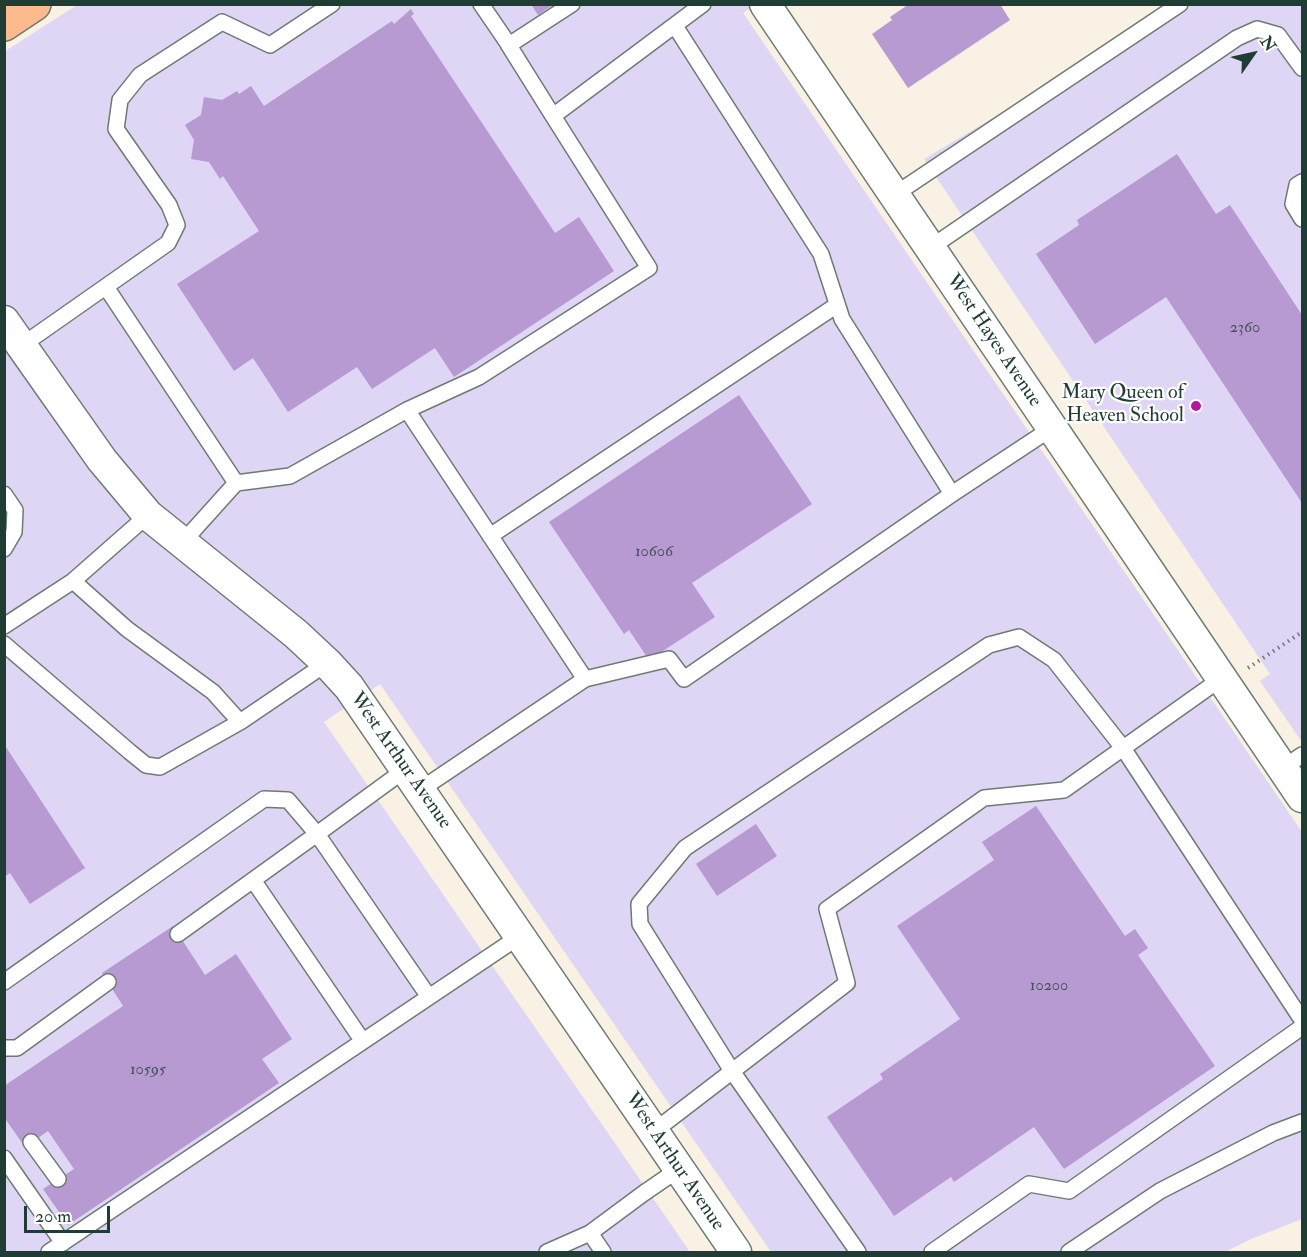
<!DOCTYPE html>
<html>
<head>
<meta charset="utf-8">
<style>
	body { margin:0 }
	#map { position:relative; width:1307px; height:1257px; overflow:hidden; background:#f9f1e3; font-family:"IM FELL Double Pica",serif }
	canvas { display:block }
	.frame { position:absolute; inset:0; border:6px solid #1f3d34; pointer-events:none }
	.north { position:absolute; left:1223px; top:24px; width:60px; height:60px; -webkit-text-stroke:4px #fff; paint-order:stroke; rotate:56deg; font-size:16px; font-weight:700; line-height:24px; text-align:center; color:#1f3d34 }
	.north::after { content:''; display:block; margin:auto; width:21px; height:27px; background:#1f3d34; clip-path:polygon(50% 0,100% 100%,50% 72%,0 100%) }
	.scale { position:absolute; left:24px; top:1206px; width:86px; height:27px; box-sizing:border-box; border:3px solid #1f3d34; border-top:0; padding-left:8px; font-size:18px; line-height:21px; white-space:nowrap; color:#1f3d34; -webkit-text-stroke:4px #fff; paint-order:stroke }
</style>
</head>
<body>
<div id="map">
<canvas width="1307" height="1257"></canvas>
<div class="frame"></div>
<div class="north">N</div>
<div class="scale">20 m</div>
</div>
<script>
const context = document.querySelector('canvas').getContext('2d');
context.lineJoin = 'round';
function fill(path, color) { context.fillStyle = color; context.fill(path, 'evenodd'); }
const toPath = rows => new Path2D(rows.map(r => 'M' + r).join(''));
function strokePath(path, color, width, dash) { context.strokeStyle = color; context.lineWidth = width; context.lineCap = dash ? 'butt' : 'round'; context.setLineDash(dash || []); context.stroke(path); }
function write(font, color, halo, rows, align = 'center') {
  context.font = font + ' "IM FELL Double Pica",serif'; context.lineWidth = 4.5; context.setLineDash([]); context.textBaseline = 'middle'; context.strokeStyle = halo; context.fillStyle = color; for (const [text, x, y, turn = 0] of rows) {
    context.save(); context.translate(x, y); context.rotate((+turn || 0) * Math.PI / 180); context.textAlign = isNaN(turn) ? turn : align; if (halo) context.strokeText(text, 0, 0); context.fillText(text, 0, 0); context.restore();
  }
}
fill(toPath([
	[77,5,754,5,743,13,1302,832,1302,1219,1251,1239,1225,1252,771,1252,380,684,324,722,690,1252,5,1252,4,52],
	[1183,5,1302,5,1302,742,1260,681,1270,674,924,159]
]), '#dfd5f5');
fill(toPath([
	[531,4,554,4,538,15],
	[909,4,1000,4,1010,20,908,88,872,34,892,20,890,17],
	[411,9,414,14,411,16,555,233,579,217,614,271,454,377,435,348,372,389,357,367,288,412,253,358,234,371,177,284,259,231,223,176,220,179,209,162,191,159,194,140,185,125,201,115,204,97,222,100,237,91,239,94,251,86,264,106,392,21,394,24],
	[1177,154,1216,214,1230,205,1302,315,1302,503,1166,297,1095,344,1036,254,1079,225,1077,220],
	[739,395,812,504,692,583,715,617,649,660,629,630,624,634,549,522],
	[4,744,85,868,30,904,10,873,4,877],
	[1036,806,1125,936,1135,929,1148,948,1138,955,1215,1066,1064,1169,1034,1127,954,1182,951,1177,894,1216,827,1117,883,1079,880,1074,960,1019,897,926,994,860,982,842],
	[756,824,777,856,717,896,696,864],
	[173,926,205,975,236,954,292,1039,262,1059,279,1083,68,1225,43,1189,74,1169,48,1131,25,1147,4,1117,4,1086,123,1006,102,973]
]), '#b79ad1');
const service = toPath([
	[481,4,509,45,572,4],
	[675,26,821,254,842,319,952,494],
	[508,44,553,116],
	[1302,182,1297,185,1293,204,1302,219],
	[894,195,1180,4],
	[930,248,1237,38,1257,29,1278,35,1302,68],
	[106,287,236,483],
	[21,346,168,243,177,225,169,205,116,129,120,100,140,75,222,22,270,45,332,4],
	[407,410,585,679],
	[4,494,15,510,14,532,4,549],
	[490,536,837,305],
	[182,543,236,483,290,476,407,410,479,377,649,268,553,116,703,4],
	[73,581,127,629,213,692,240,722],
	[4,626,73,581,148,515],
	[4,644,130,752,146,765,160,767,240,722,327,663],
	[1283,768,1302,755],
	[406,769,317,834,429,997,520,936],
	[420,790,585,679,669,659,684,679,952,494,1052,428],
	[253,880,362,1040],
	[4,982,264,799,288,800,317,834,178,934],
	[4,1048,17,1048,108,982],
	[653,1132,847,983,827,909,984,798,1064,790,1222,678],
	[31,1142,58,1179],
	[4,1158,63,1243],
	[49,1252,429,997],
	[547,1252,590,1233],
	[603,1252,590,1233,644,1193,679,1169],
	[858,1252,732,1071,640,924,639,904,685,848,989,645,1019,637,1054,660,1123,748,1302,1020],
	[932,1252,1029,1184,1069,1191,1302,1027],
	[1069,1252,1160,1191,1273,1133,1302,1122]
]);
const minor = toPath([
	[765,4,1302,797],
	[4,321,102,460,148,515,296,634,327,663,349,687,736,1252]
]);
const primary = toPath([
	[4,24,34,4]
]);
strokePath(service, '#6b7c71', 18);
strokePath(minor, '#6b7c71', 33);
strokePath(primary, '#6b7c71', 36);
strokePath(toPath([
	[1248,668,1302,632]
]), '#6b7c71', 4, [1.5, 4.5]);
strokePath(service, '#fff', 15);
strokePath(minor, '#fff', 30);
strokePath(primary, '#fcba8d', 33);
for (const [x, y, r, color] of [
	[1196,406,6,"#b5179e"]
]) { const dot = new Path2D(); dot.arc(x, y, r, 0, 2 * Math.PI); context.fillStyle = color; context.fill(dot); strokePath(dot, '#fff', 2); }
write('16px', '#45545b', null, [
	["2360",1245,329],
	["10606",654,553],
	["10200",1049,987],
	["10595",148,1071]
]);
write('20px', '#1f3d34', '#fff', [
	["West Hayes Avenue",993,341,56],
	["West Arthur Avenue",400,761,55],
	["West Arthur Avenue",674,1162,56]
]);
write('20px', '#1f3d34', '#fff', [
	["Mary Queen of",1184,394],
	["Heaven School",1184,417]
], 'right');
</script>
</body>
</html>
